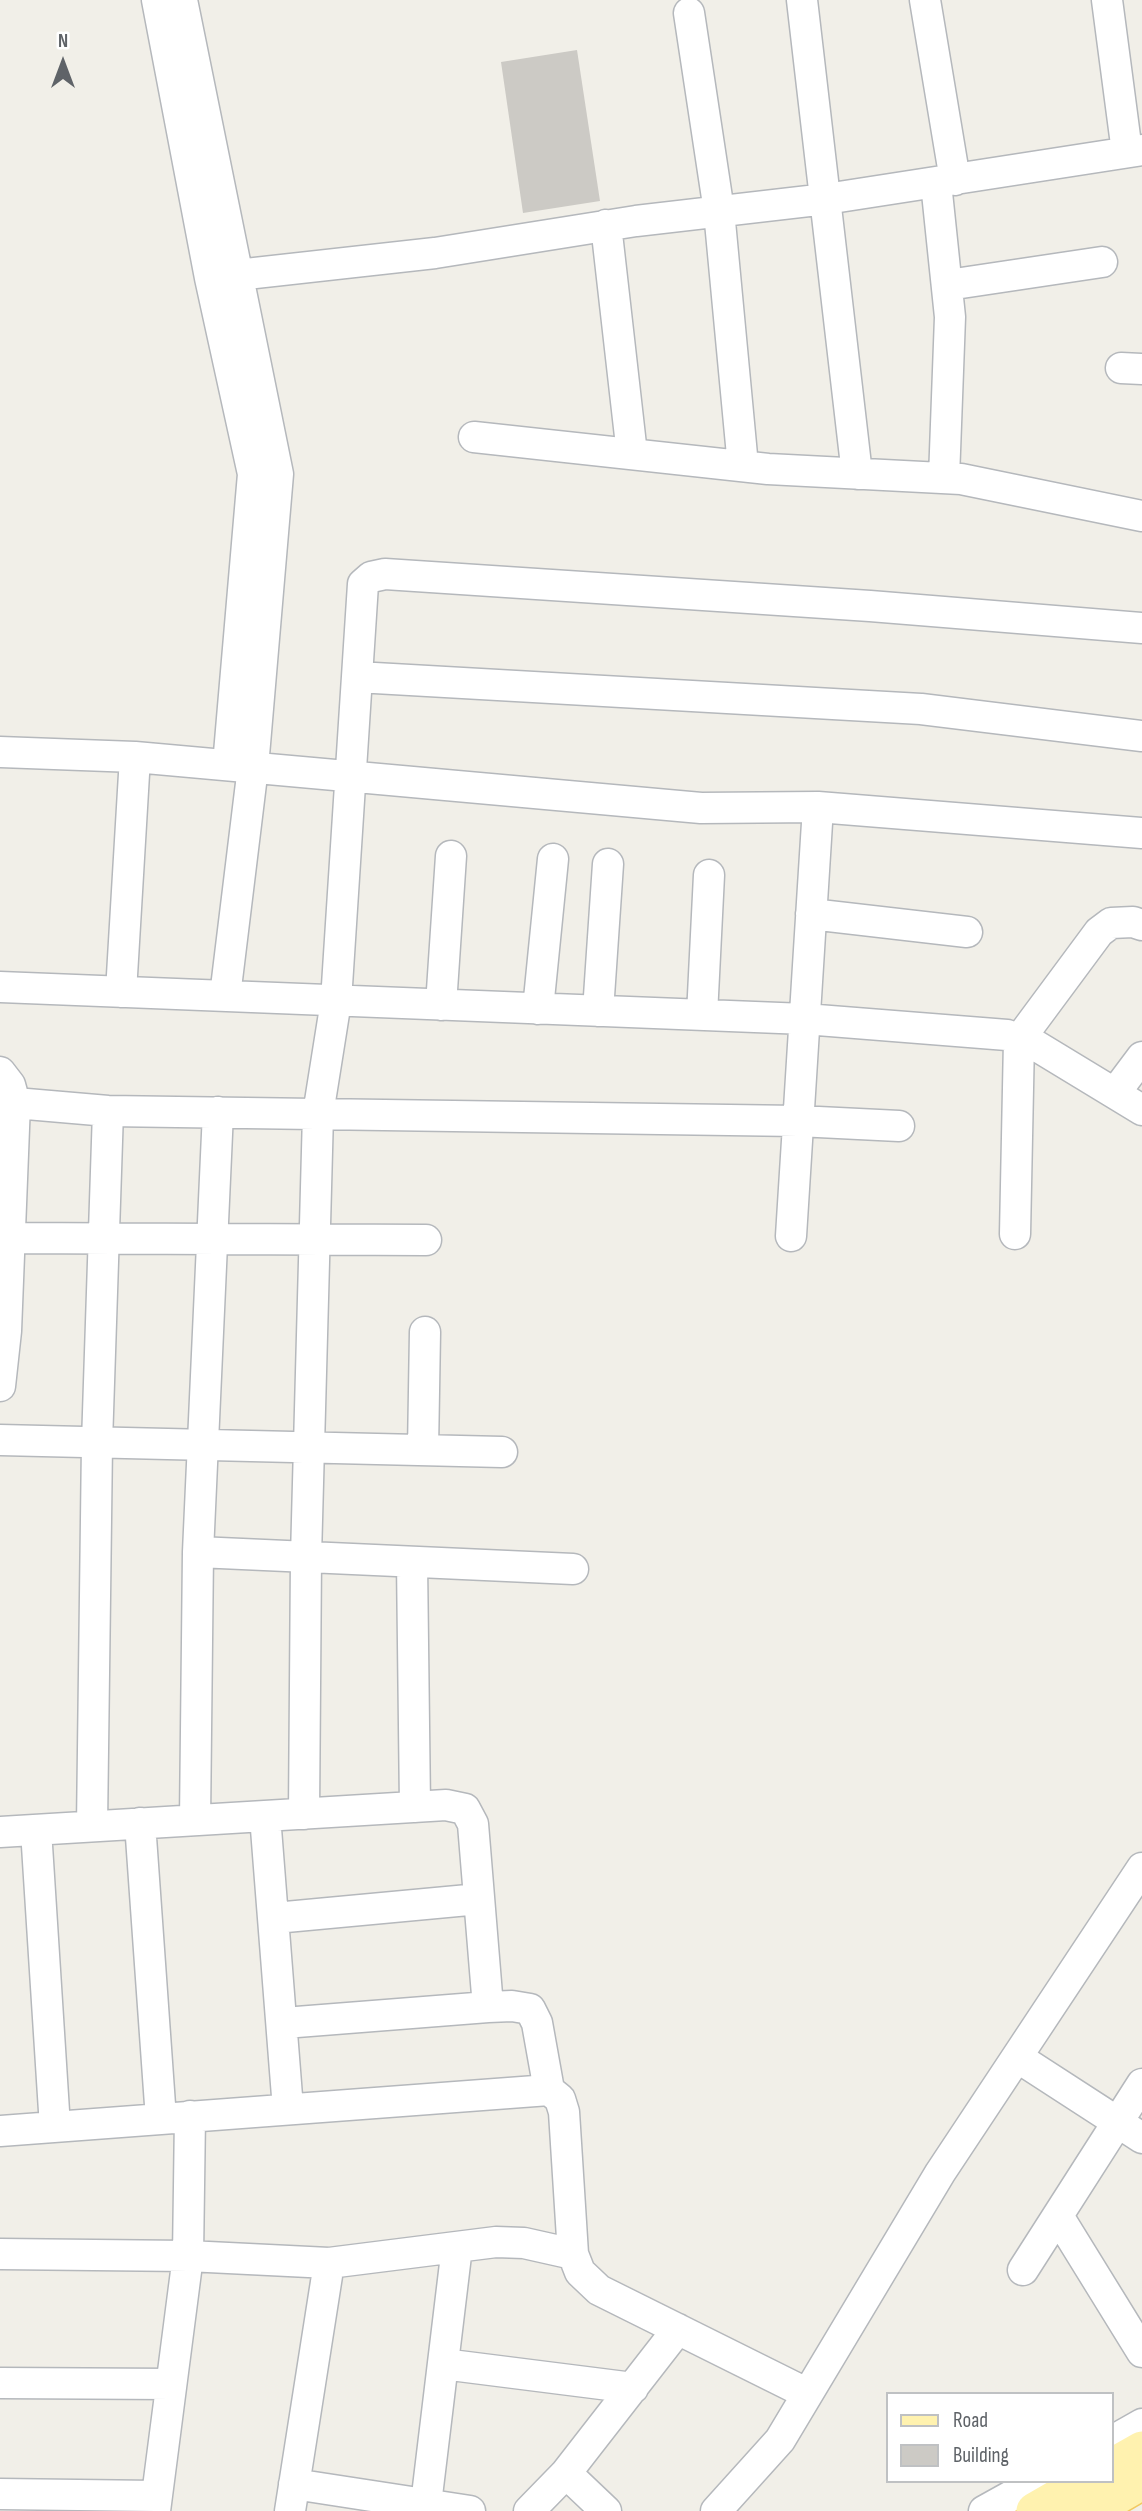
<!DOCTYPE html>
<html>
<head>
<meta charset="utf-8">
<style>
	body { margin:0 }
	#map { position:relative; width:1142px; height:2511px; overflow:hidden; background:#f1efe8; font-family:"Sofia Sans Condensed",sans-serif }
	canvas { display:block }
	.legend { position:absolute; left:886px; top:2392px; width:228px; height:91px; box-sizing:border-box; background:#fff; border:2px solid #bfc1c3; margin:0; padding:9px 12px; list-style:none; font-size:21px; color:#5f6368 }
	.legend li { display:flex; align-items:center; gap:14px; height:35px }
	.legend b { width:35px; border:2px solid #bfc1c3 }
	.north { position:absolute; left:28px; top:28px; width:70px; height:70px; -webkit-text-stroke:5px #fff; paint-order:stroke; rotate:0deg; font-size:19px; font-weight:700; line-height:28px; text-align:center; color:#5f6368 }
	.north::after { content:''; display:block; margin:auto; width:24px; height:32px; background:#5f6368; clip-path:polygon(50% 0,100% 100%,50% 72%,0 100%) }
</style>
</head>
<body>
<div id="map">
<canvas width="1142" height="2511"></canvas>
<ul class="legend">
<li><b style="height:9px;background:#fff2af"></b>Road</li>
<li><b style="height:19px;background:#cccac5"></b>Building</li>
</ul>
<div class="north">N</div>
</div>
<script>
const context = document.querySelector('canvas').getContext('2d');
context.lineJoin = 'round';
function fill(path, color) { context.fillStyle = color; context.fill(path, 'evenodd'); }
const toPath = rows => new Path2D(rows.map(r => 'M' + r).join(''));
function strokePath(path, color, width, dash) { context.strokeStyle = color; context.lineWidth = width; context.lineCap = dash ? 'butt' : 'round'; context.setLineDash(dash || []); context.stroke(path); }
fill(toPath([
	[577,50,600,201,523,213,501,62]
]), '#cccac5');
const minor = toPath([
	[157,0,210,278,253,474,228,765],
	[182,0,278,474,253,767,225,996],
	[802,0,857,474],
	[925,0,955,180],
	[1107,0,1127,152],
	[689,13,719,211,743,466],
	[936,183,950,317,944,478],
	[606,225,632,454],
	[210,278,435,253,636,221,826,199,1142,150],
	[948,285,1102,262],
	[1121,368,1142,369],
	[474,437,768,469,961,479,1142,516],
	[357,677,921,709,1142,736],
	[0,752,135,757,701,808,818,807,1142,833],
	[811,914,967,932],
	[0,987,805,1019,1007,1035,1035,1045,1142,1110],
	[121,992,135,757],
	[441,1005,451,856],
	[538,1009,553,859],
	[598,1011,608,864],
	[702,1015,709,875],
	[0,1072,10,1085,15,1103,6,1331,0,1386],
	[1115,1093,1142,1057],
	[15,1103,108,1111,798,1121,899,1126],
	[1015,1234,1019,1040,1099,932,1111,923,1133,922,1142,925],
	[791,1236,818,807],
	[10,1238,426,1240],
	[0,1440,502,1452],
	[423,1450,425,1332],
	[198,1552,573,1569],
	[412,1562,415,1807],
	[304,1814,306,1557,318,1114,336,1001,363,584,371,577,385,574,870,606,1142,628],
	[265,1816,288,2109],
	[195,1820,198,1552,218,1112],
	[140,1823,161,2119],
	[92,1826,97,1443,108,1111],
	[36,1830,55,2127],
	[0,1832,446,1805,465,1809,473,1824,488,2007],
	[275,1918,479,1899],
	[284,2023,488,2007,512,2006,530,2009,537,2023,549,2090],
	[1017,2057,1142,2138],
	[0,2131,549,2090,560,2099,564,2112,573,2254,580,2272,599,2290,806,2393],
	[1058,2216,1142,2352],
	[0,2254,188,2256,329,2263,496,2242,524,2243,573,2254],
	[1023,2270,1142,2084],
	[443,2364,633,2388],
	[0,2383,171,2384],
	[1112,2441,1142,2424],
	[566,2473,606,2511],
	[294,2484,470,2511],
	[0,2494,156,2496],
	[426,2504,457,2247],
	[155,2511,188,2256,190,2116],
	[290,2511,329,2263],
	[529,2511,566,2473,678,2329],
	[716,2511,780,2440,940,2173,1142,1868],
	[984,2511,1038,2481]
]);
const major = toPath([
	[1112,2467,1142,2450],
	[1035,2511,1087,2481],
	[1090,2511,1142,2481]
]);
strokePath(minor, '#b5b8bc', 33);
strokePath(major, '#f2c960', 40);
strokePath(minor, '#fff', 30);
strokePath(major, '#fff2af', 37);
</script>
</body>
</html>
